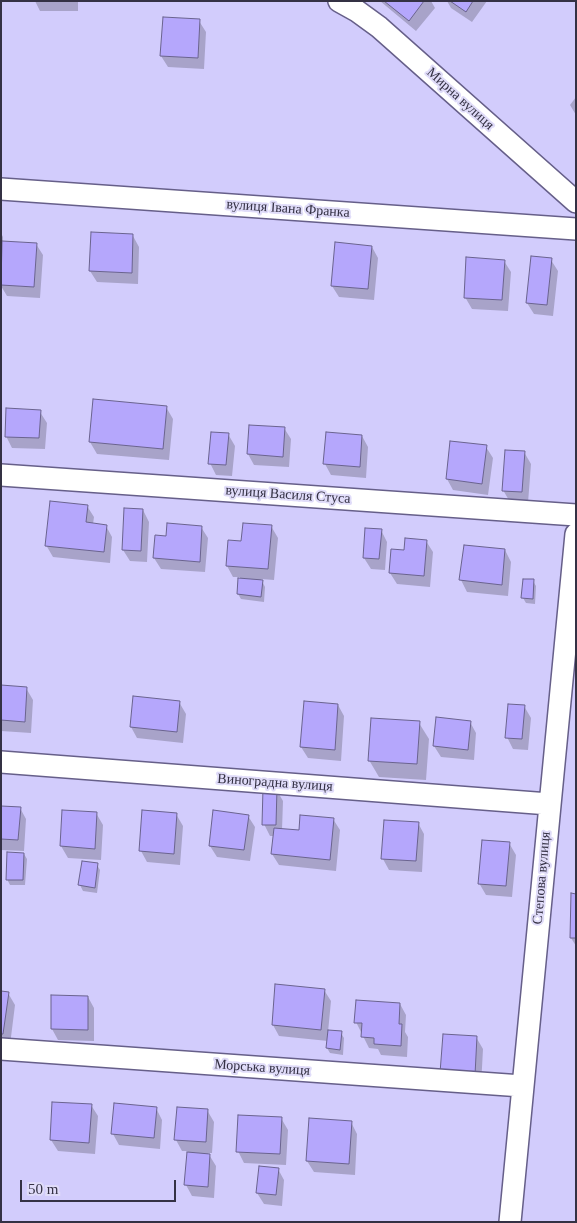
<!DOCTYPE html>
<html>
<head>
<meta charset="utf-8">
<style>
	body { margin:0 }
	#map { position:relative; width:577px; height:1223px; overflow:hidden; background:#d2ccfc; font-family:Georgia,serif }
	canvas { display:block }
	.frame { position:absolute; inset:0; border:2px solid #343144; pointer-events:none }
	.scale { position:absolute; left:20px; top:1180px; width:156px; height:22px; box-sizing:border-box; border:2px solid #343144; border-top:0; padding-left:6px; font-size:15px; line-height:18px; white-space:nowrap; color:#343144; -webkit-text-stroke:4px #e0dcf9; paint-order:stroke }
</style>
</head>
<body>
<div id="map">
<canvas width="577" height="1223"></canvas>
<div class="frame"></div>
<div class="scale">50 m</div>
</div>
<script>
const context = document.querySelector('canvas').getContext('2d');
context.lineJoin = 'round';
function fill(path, color) { context.fillStyle = color; context.fill(path, 'evenodd'); }
const toPath = rows => new Path2D(rows.map(r => 'M' + r).join(''));
function strokePath(path, color, width, dash) { context.strokeStyle = color; context.lineWidth = width; context.lineCap = dash ? 'butt' : 'round'; context.setLineDash(dash || []); context.stroke(path); }
function write(font, color, halo, rows, align = 'center') {
  context.font = font + ' Georgia,serif'; context.lineWidth = 4; context.setLineDash([]); context.textBaseline = 'middle'; context.strokeStyle = halo; context.fillStyle = color; for (const [text, x, y, turn = 0] of rows) {
    context.save(); context.translate(x, y); context.rotate((+turn || 0) * Math.PI / 180); context.textAlign = isNaN(turn) ? turn : align; if (halo) context.strokeText(text, 0, 0); context.fillText(text, 0, 0); context.restore();
  }
}
fill(toPath([
	[35,1,78,1,78,11,40,11],
	[380,1,431,1,435,8,416,31],
	[447,1,487,1,472,22,451,8],
	[199,21,206,32,204,69,168,67,161,56],
	[576,97,576,115,570,105],
	[1,233,3,237,3,242,36,244,43,255,40,298,7,296,1,286],
	[133,236,139,247,138,284,97,282,90,271],
	[372,247,378,258,374,300,339,297,332,286],
	[551,260,558,271,553,316,534,314,527,303],
	[504,261,511,272,508,311,472,309,465,297],
	[94,401,166,407,173,419,169,460,97,454,90,442],
	[40,412,47,423,45,449,12,448,6,436],
	[284,428,291,439,289,467,254,465,248,454],
	[228,434,235,446,232,476,216,475,210,463],
	[362,436,368,447,366,478,331,475,325,464],
	[486,447,493,458,488,495,453,490,447,479],
	[524,452,531,464,528,503,510,502,503,490],
	[87,506,94,517,93,524,106,526,112,537,110,563,53,557,46,545],
	[143,510,149,522,147,562,130,561,123,550],
	[271,526,278,538,274,580,261,579,265,587,264,602,241,599,238,594,240,577,233,577,227,566,242,543],
	[201,527,208,538,205,572,161,569,154,558],
	[381,530,387,542,385,570,371,569,364,558],
	[426,541,433,552,430,587,397,584,390,573,405,552],
	[465,546,505,550,511,562,508,596,467,592,461,580],
	[533,581,536,586,535,604,526,603,523,598],
	[1,687,26,688,33,700,31,733,1,731],
	[179,702,186,714,183,743,137,738,131,727],
	[338,705,344,716,341,761,308,758,301,747],
	[524,706,531,718,528,750,513,749,507,737],
	[470,722,476,733,474,760,441,757,434,746],
	[419,723,429,739,426,780,379,777,369,760],
	[276,789,283,801,282,830,300,832,333,819,340,830,336,871,279,865,272,854,274,836,270,836,264,824],
	[1,807,20,808,26,819,24,851,1,850],
	[64,811,96,813,103,825,101,860,68,858,61,846],
	[176,814,183,826,180,865,147,862,141,851],
	[248,816,255,827,250,861,217,857,210,846],
	[418,823,424,834,422,872,389,870,383,859],
	[509,843,516,855,512,897,486,895,479,883],
	[24,854,27,859,25,885,10,885,7,879],
	[97,865,100,870,97,893,83,891,80,885],
	[576,895,576,946,571,938],
	[324,990,331,1001,328,1032,341,1033,344,1038,343,1055,330,1053,327,1048,328,1041,279,1036,273,1025],
	[1,992,8,993,15,1005,10,1045,1,1044],
	[88,997,94,1008,94,1041,58,1040,52,1029],
	[400,1004,406,1015,405,1032,408,1037,407,1057,381,1055,378,1049,369,1048,356,1022],
	[444,1035,476,1037,483,1049,481,1086],
	[91,1105,98,1116,95,1154,58,1151,51,1140],
	[156,1108,162,1120,160,1149,119,1145,113,1134],
	[207,1110,214,1122,212,1153,208,1153,216,1166,214,1198,192,1196,186,1185,188,1151,182,1151,176,1140],
	[281,1118,288,1130,286,1165,244,1163,238,1151],
	[351,1122,357,1134,355,1175,314,1172,307,1161],
	[278,1169,284,1180,282,1206,264,1204,257,1193]
]), '#0003');
const building = toPath([
	[384,1,424,1,409,21,384,1],
	[450,1,473,1,466,12,450,1],
	[163,17,200,19,198,58,160,56,163,17],
	[91,232,133,234,132,273,89,271,91,232],
	[2,241,37,243,34,287,1,285,2,241],
	[335,242,372,246,368,289,331,286,335,242],
	[531,256,552,258,547,305,526,303,531,256],
	[466,257,505,260,502,300,464,298,466,257],
	[93,399,167,406,163,449,89,442,93,399],
	[6,408,41,410,39,438,5,437,6,408],
	[249,425,285,427,283,457,247,454,249,425],
	[211,432,229,433,226,465,208,464,211,432],
	[326,432,362,435,360,467,323,464,326,432],
	[450,441,487,445,482,484,446,479,450,441],
	[505,450,525,451,522,492,502,491,505,450],
	[50,501,88,505,86,522,107,525,104,552,45,546,50,501],
	[124,508,143,509,141,551,122,550,124,508],
	[167,523,202,526,200,562,153,558,155,535,166,536,167,523],
	[243,523,272,525,268,569,226,566,228,540,241,541,243,523],
	[365,528,382,529,379,559,363,558,365,528],
	[405,538,427,540,424,576,389,573,391,549,404,550,405,538],
	[464,545,505,549,502,585,459,580,464,545],
	[238,578,263,580,261,597,237,594,238,578],
	[523,579,534,579,533,599,521,598,523,579],
	[1,685,27,687,25,722,1,720,1,685],
	[133,696,180,701,177,732,130,727,133,696],
	[304,701,338,704,335,750,300,747,304,701],
	[508,704,525,705,522,739,505,738,508,704],
	[436,717,471,721,468,750,433,746,436,717],
	[371,718,420,721,417,764,368,761,371,718],
	[263,788,277,788,276,825,262,825,263,788],
	[1,806,21,807,18,840,1,839,1,806],
	[62,810,97,812,95,849,60,846,62,810],
	[142,810,177,813,174,854,139,851,142,810],
	[213,810,249,815,244,850,209,846,213,810],
	[300,815,334,818,330,860,271,854,274,828,299,830,300,815],
	[384,820,419,822,416,861,381,859,384,820],
	[482,840,510,842,506,886,478,884,482,840],
	[7,852,24,853,23,880,6,880,7,852],
	[82,861,98,863,95,888,78,885,82,861],
	[571,893,576,894,576,938,570,938,571,893],
	[275,984,325,989,321,1030,272,1025,275,984],
	[1,991,9,992,3,1034,1,1034,1,991],
	[51,995,88,996,88,1030,51,1029,51,995],
	[356,1000,400,1003,399,1024,402,1024,401,1046,374,1044,374,1038,361,1037,362,1023,354,1023,356,1000],
	[328,1030,342,1031,340,1050,326,1048,328,1030],
	[443,1034,477,1036,475,1075,440,1073,443,1034],
	[52,1102,92,1104,89,1143,50,1140,52,1102],
	[114,1103,157,1107,154,1138,111,1134,114,1103],
	[177,1107,208,1109,206,1142,174,1140,177,1107],
	[238,1115,282,1117,280,1154,236,1152,238,1115],
	[309,1118,352,1121,349,1164,306,1161,309,1118],
	[187,1152,210,1154,208,1187,184,1185,187,1152],
	[259,1166,279,1168,276,1195,256,1193,259,1166]
]);
fill(building, '#b5a7fc');
strokePath(building, '#6a638e', 1);
const street = toPath([
	[339,1,357,11,379,27,576,202],
	[1,189,576,229],
	[1,475,576,515],
	[1,762,549,804],
	[1,1049,522,1086],
	[510,1222,576,534]
]);
strokePath(street, '#665f89', 24);
strokePath(street, '#fff', 21);
write('14px', '#343144', '#e0dcf9', [
	["Мирна вулиця",460,99,42],
	["вулиця Івана Франка",288,209,4],
	["вулиця Василя Стуса",288,495,4],
	["Виноградна вулиця",275,783,4],
	["Степова вулиця",542,878,-85],
	["Морська вулиця",262,1068,4]
]);
</script>
</body>
</html>
